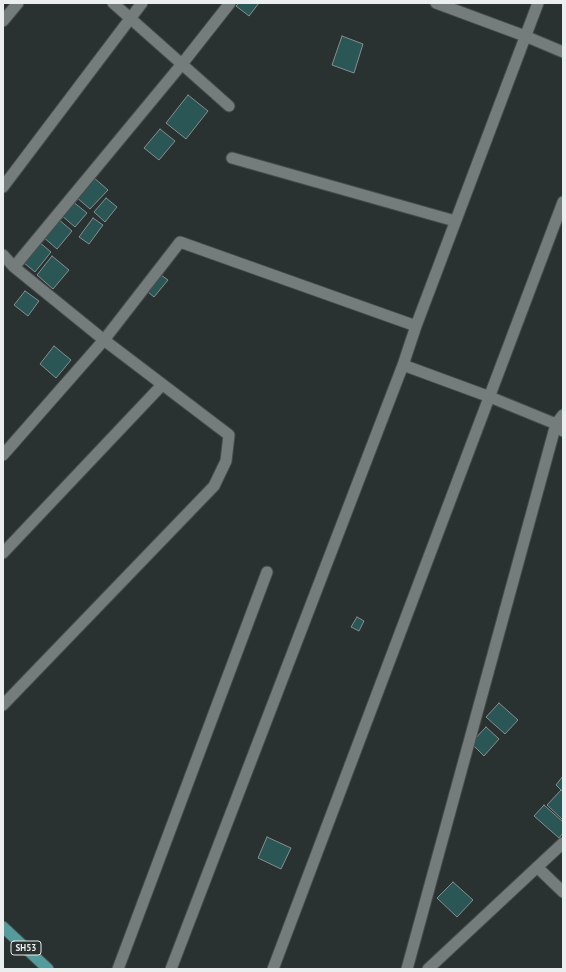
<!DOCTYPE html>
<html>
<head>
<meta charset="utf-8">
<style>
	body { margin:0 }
	#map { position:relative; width:566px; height:972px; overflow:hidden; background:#2a3131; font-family:"PT Sans",sans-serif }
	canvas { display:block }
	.frame { position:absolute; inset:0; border:4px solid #eaeeee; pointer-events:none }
</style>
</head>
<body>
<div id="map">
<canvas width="566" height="972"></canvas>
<div class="frame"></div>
</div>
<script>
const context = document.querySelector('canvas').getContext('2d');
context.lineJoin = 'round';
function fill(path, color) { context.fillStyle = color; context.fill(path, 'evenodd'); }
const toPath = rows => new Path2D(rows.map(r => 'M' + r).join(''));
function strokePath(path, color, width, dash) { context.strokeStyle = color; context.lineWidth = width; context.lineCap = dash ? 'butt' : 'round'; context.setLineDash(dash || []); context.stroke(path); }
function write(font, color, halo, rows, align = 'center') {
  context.font = font + ' "PT Sans",sans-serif'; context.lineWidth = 3.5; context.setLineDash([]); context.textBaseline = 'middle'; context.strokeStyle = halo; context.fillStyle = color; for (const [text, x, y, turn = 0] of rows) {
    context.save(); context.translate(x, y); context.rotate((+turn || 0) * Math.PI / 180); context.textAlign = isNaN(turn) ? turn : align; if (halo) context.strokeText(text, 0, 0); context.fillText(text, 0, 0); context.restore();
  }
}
const building = toPath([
	[239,3,259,3,249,16,236,6,239,3],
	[342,36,363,44,354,73,332,65,342,36],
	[188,95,208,111,186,139,166,123,188,95],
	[160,129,175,141,159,160,144,148,160,129],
	[93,177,108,190,90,209,76,197,93,177],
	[106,198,117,207,105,222,94,212,106,198],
	[72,201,87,213,75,227,61,215,72,201],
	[57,218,72,231,57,249,42,236,57,218],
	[93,218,103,225,89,244,79,237,93,218],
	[39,242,51,252,35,272,23,262,39,242],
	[52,256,69,270,53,289,37,275,52,256],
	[161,275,168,280,154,297,148,292,161,275],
	[25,291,39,301,28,316,14,305,25,291],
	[54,346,71,360,56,378,40,364,54,346],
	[357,617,364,621,359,631,351,627,357,617],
	[499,703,518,720,505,734,486,717,499,703],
	[486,727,499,739,484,756,471,743,486,727],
	[563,776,563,792,556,785,563,776],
	[561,790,563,792,563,820,547,805,561,790],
	[544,805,563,822,563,833,559,838,534,816,544,805],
	[267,837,291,848,281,869,258,858,267,837],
	[453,882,473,900,457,917,437,898,453,882]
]);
fill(building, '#2b5656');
strokePath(building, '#878e8e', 1);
const minor = toPath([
	[113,3,229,106],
	[436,3,525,36,563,52],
	[3,21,18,3],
	[232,158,455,221],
	[3,187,142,3],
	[3,255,14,267,104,340,229,435,226,461,214,486,3,705],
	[14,267,182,64,230,3],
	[403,365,490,397,556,424,563,431],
	[3,455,104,340,180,242,416,326],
	[3,553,162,385],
	[537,867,563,892],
	[118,969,267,572],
	[171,969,403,365,416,326,538,3],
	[273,969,563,202],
	[407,969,556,424,563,415],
	[428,969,563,843]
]);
const primary = toPath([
	[3,927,48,969]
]);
strokePath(minor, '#474c4c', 13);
strokePath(primary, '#474c4c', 13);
strokePath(minor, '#747c7c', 11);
strokePath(primary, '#549b9b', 11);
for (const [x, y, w] of [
	[26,948,30]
]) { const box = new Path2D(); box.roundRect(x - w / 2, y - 7, w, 14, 3); context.fillStyle = '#2a3131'; context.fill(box); strokePath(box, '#eaeeee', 1); }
write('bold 9px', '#eaeeee', null, [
	["SH53",26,948]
]);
</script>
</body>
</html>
